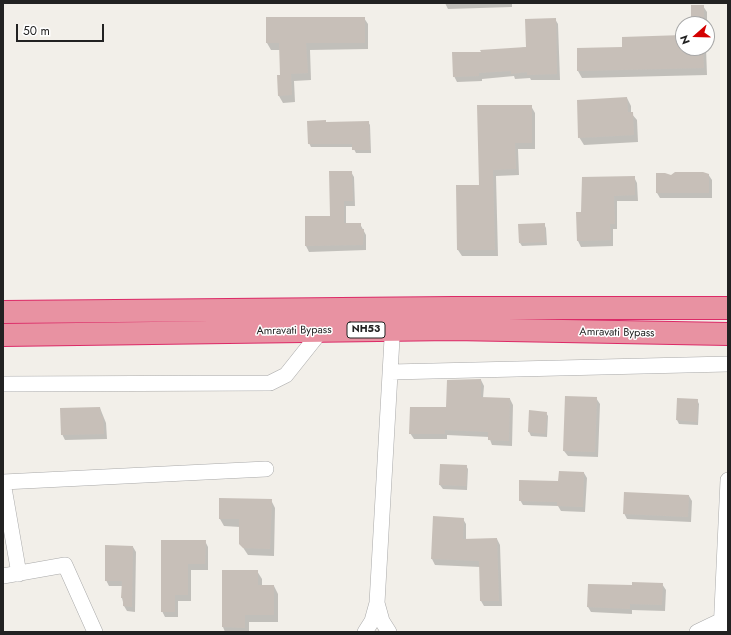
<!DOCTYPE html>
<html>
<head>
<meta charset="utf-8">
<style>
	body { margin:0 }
	#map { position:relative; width:731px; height:635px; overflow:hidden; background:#f2efe9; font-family:Jost,sans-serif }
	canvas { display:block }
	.frame { position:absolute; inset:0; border:4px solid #222; pointer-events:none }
	.north { position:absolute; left:675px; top:16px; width:40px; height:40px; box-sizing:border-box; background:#fff; border:1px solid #a7a7a7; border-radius:50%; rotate:250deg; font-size:11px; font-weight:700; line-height:16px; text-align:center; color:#222 }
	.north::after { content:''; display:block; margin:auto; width:14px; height:18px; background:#d40000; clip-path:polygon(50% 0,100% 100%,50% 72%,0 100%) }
	.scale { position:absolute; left:16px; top:24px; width:88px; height:18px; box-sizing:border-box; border:2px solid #222; border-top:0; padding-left:5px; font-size:12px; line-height:14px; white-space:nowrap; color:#222; -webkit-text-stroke:3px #fff; paint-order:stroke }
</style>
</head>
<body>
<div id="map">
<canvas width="731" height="635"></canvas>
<div class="frame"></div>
<div class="north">N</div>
<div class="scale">50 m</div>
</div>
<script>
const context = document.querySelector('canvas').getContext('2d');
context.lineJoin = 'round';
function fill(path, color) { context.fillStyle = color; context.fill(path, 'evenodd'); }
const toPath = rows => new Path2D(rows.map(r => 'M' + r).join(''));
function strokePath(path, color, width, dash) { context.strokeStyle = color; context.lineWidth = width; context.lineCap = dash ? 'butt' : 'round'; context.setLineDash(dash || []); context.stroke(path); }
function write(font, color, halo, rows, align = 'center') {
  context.font = font + ' Jost,sans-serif'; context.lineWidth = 3; context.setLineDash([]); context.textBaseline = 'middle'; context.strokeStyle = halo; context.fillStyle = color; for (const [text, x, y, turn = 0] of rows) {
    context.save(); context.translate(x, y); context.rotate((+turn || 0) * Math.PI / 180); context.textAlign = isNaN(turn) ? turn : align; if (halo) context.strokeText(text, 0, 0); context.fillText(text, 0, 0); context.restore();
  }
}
fill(toPath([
	[512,3,512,7,448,9,445,3],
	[703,6,707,12,707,24,692,24],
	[364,18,368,24,368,49,310,50,311,80,294,81,295,102,283,103,279,96,281,76,280,50,271,50,267,43],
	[555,19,558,24,560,80,531,80,530,78,515,79,514,76,482,79,482,81,457,82,454,76,482,53,527,47],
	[683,36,683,48,706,48,707,75,582,78,578,71,623,48],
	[627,98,631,106,631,113,637,120,638,142,584,145,579,137],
	[531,106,535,113,535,149,518,149,519,175,496,176,498,256,462,256,458,250,480,186],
	[368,122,370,125,371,153,356,153,353,147,311,147,309,143,350,123],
	[351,172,354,177,355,206,346,206,346,224,360,224,366,235,366,250,309,252,306,246,306,217,331,217],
	[708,174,712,180,712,198,660,198,657,193,671,177],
	[634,177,637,183,638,201,617,201,617,229,613,229,613,246,581,247,578,241,582,213],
	[544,224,546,228,547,245,522,246,520,243],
	[481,380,484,386,483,398,510,399,513,405,512,446,492,445,489,437,447,435,447,439,414,439,410,433,447,408],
	[596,398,600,404,598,457,568,456,564,451],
	[678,399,697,400,699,404,698,425,679,424,677,420],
	[100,408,106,423,107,439,65,440,62,434],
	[530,412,546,413,548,416,547,437,531,436,529,432],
	[441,465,466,466,468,469,467,490,443,489,440,485],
	[584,473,587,478,585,512,561,511,558,506,523,505,520,500],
	[689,496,692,501,691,522,627,519,624,513],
	[271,500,275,508,274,556,248,555,240,543,240,527,224,526,220,519],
	[463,519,466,524,466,540,497,539,500,545,502,606,484,606,481,601,480,567,435,565,432,559],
	[162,541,205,541,208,547,208,570,191,570,191,601,178,601,178,617,165,617,162,611],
	[133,547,136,552,135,612,127,611,124,606,122,598,122,586,109,586,106,580],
	[223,571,257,571,262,579,262,586,274,586,278,594,278,622,249,622,249,632,225,632,223,627],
	[662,584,666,590,665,611,632,610,632,614,591,612,588,607,633,586]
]), '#0003');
fill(toPath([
	[691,5,704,5,704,24,691,24],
	[266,17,365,17,365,43,306,43,308,73,291,74,292,95,278,96,277,75,280,75,279,43,266,43],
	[556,18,557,74,527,75,527,72,511,74,511,71,479,73,479,76,453,77,452,52,481,52,480,50,526,47,525,19],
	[683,35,683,48,703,48,704,68,577,71,577,48,622,47,622,37],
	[627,97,628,112,633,112,634,135,578,138,577,100],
	[477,105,532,105,532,143,515,143,516,169,493,170,495,250,457,250,456,185,479,185],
	[326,120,326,122,369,121,370,150,352,150,352,144,308,144,307,121],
	[329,171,352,171,353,201,344,201,344,223,361,223,361,229,364,229,363,245,305,246,305,216,330,216],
	[675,172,703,172,709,174,709,193,656,193,656,173,665,173,671,175],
	[635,176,635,195,614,196,615,224,610,224,611,240,577,241,576,212,581,212,582,177],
	[545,223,545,242,519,243,518,224],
	[481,379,481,397,510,398,509,441,488,440,488,432,445,430,445,434,409,434,410,407,446,407,447,380],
	[565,396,597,397,595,452,563,451],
	[677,398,698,399,697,422,676,420],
	[100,407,101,416,103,416,104,434,61,435,60,408],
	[529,410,547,412,545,434,528,432],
	[440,464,467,465,466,486,439,485],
	[559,471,584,472,583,507,557,506,557,502,519,501,519,480,558,481],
	[624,492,689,495,688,517,623,514],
	[219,498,272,499,270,549,243,548,239,544,239,519,219,519],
	[433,516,464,518,463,539,497,538,499,601,480,601,479,561,431,559],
	[161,540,206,540,205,564,188,564,188,595,175,595,175,612,161,612],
	[105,545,133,546,132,607,123,606,123,598,121,598,122,581,105,581],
	[222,570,258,570,258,585,274,585,274,615,245,615,245,628,222,627],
	[632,582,663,583,662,605,630,604,630,609,587,607,588,584,632,585]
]), '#c7bfb8');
const minor = toPath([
	[391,372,728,364],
	[3,384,270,383,286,375,321,331],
	[3,482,266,469],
	[3,482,19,574],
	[3,576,65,565,95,632],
	[365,632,372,621,377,603],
	[389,632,382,621,377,603,393,321],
	[697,632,722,620],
	[721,632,728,480]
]);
const highway = toPath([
	[3,312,454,308,728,308],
	[3,335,453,329,728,334]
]);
strokePath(minor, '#a9a9a9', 16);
strokePath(highway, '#dc2a67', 24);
strokePath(minor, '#fff', 15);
strokePath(highway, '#e892a2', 22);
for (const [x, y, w] of [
	[366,330,38]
]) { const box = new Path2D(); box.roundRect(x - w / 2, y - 8, w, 16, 3); context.fillStyle = '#fff'; context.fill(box); strokePath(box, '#222', 1); }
write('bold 10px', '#222', null, [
	["NH53",366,330]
]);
write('11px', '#222', '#fff', [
	["Amravati Bypass",294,331,-1],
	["Amravati Bypass",617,333,1]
]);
</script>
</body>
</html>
